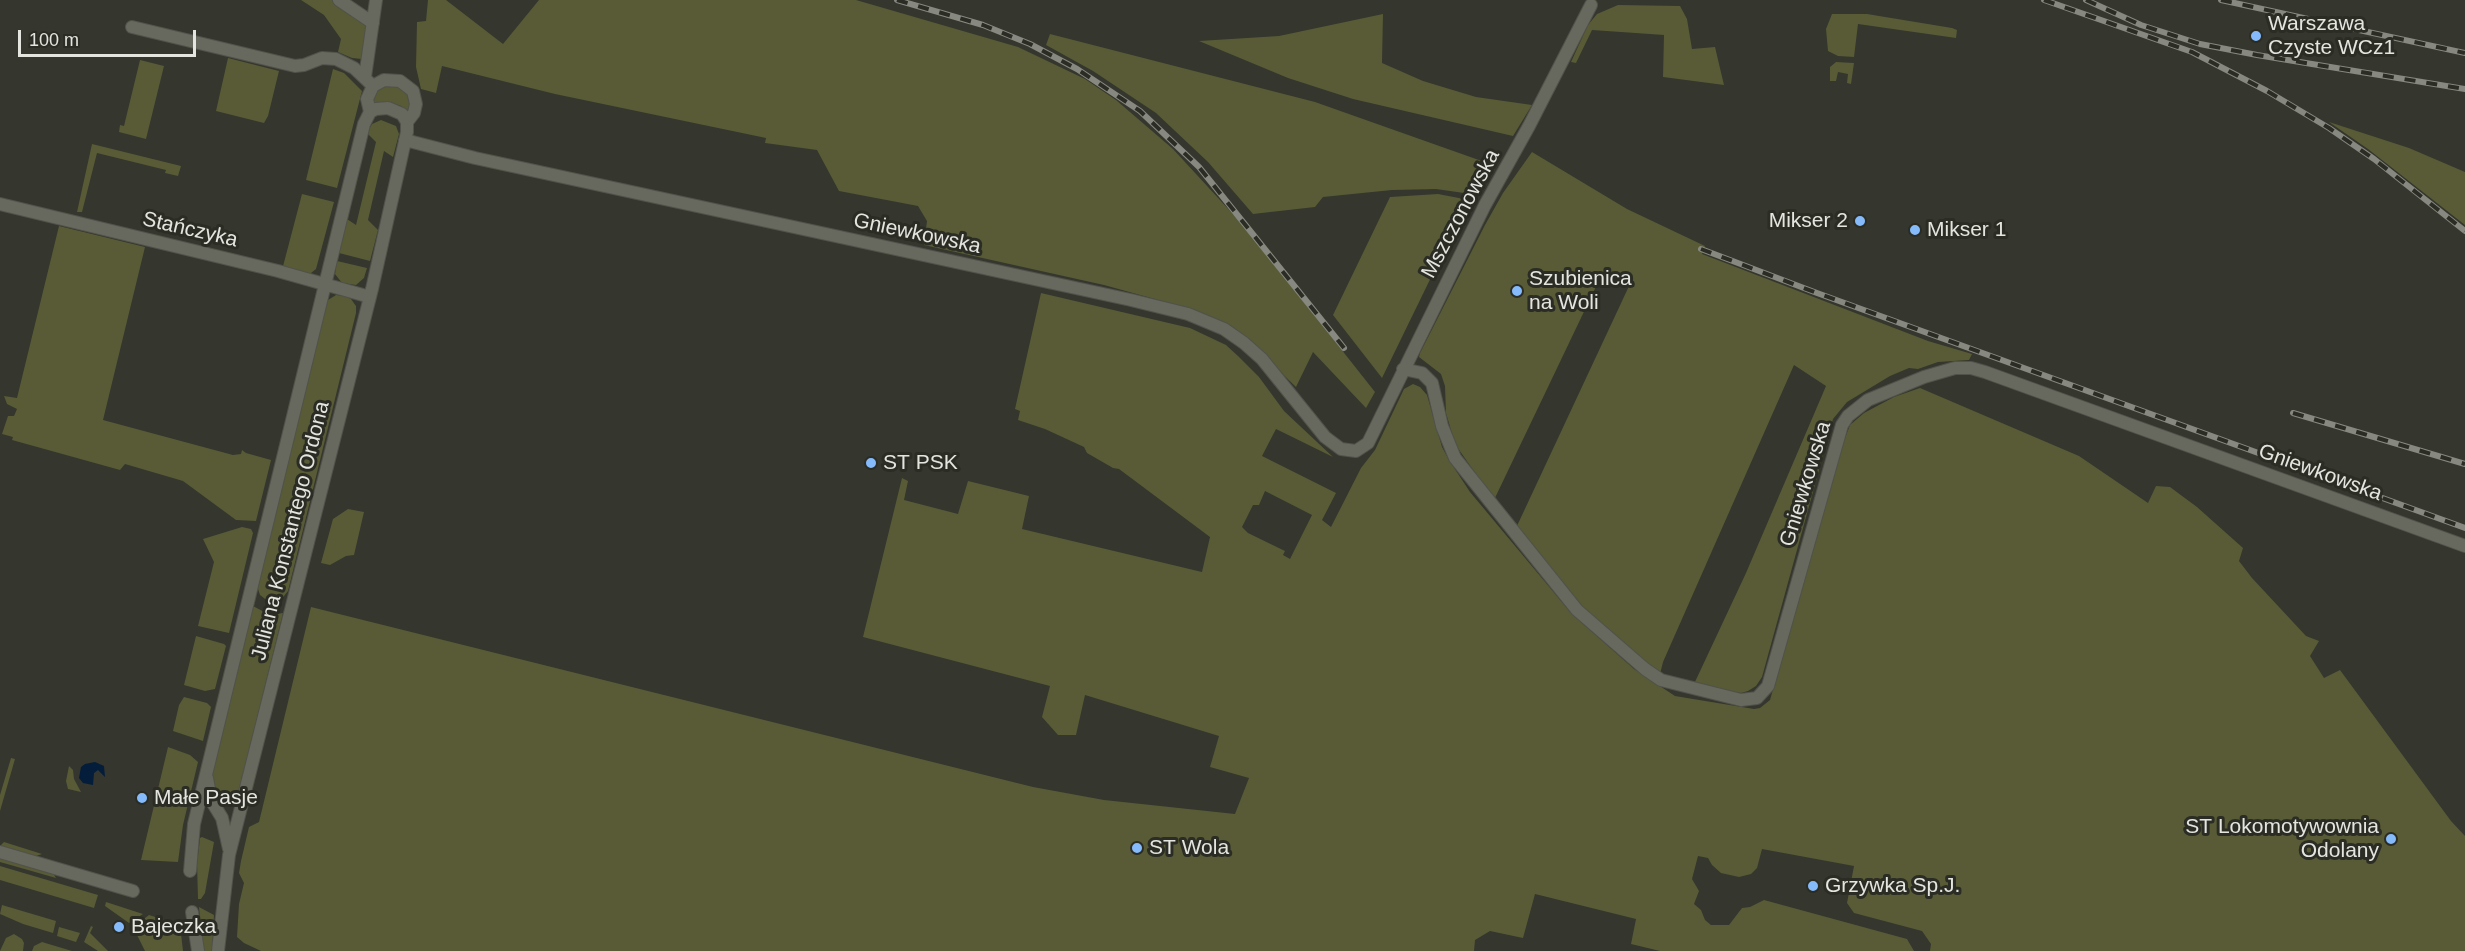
<!DOCTYPE html>
<html>
<head>
<meta charset="utf-8">
<style>
	body { margin:0 }
	#map { position:relative; width:2465px; height:951px; overflow:hidden; background:#35362d; font-family:Arial,sans-serif }
	canvas { display:block }
	.scale { position:absolute; left:18px; top:30px; width:178px; height:27px; box-sizing:border-box; border:3px solid #e4e5df; border-top:0; padding-left:8px; font-size:18px; line-height:21px; white-space:nowrap; color:#e4e5df; -webkit-text-stroke:4px #2b2c24; paint-order:stroke }
</style>
</head>
<body>
<div id="map">
<canvas width="2465" height="951"></canvas>
<div class="scale">100 m</div>
</div>
<script>
const context = document.querySelector('canvas').getContext('2d');
context.lineJoin = 'round';
function fill(path, color) { context.fillStyle = color; context.fill(path, 'evenodd'); }
const toPath = rows => new Path2D(rows.map(r => 'M' + r).join(''));
function strokePath(path, color, width, dash) { context.strokeStyle = color; context.lineWidth = width; context.lineCap = dash ? 'butt' : 'round'; context.setLineDash(dash || []); context.stroke(path); }
function write(font, color, halo, rows, align = 'center') {
  context.font = font + ' Arial,sans-serif'; context.lineWidth = 6; context.setLineDash([]); context.textBaseline = 'middle'; context.strokeStyle = halo; context.fillStyle = color; for (const [text, x, y, turn = 0] of rows) {
    context.save(); context.translate(x, y); context.rotate((+turn || 0) * Math.PI / 180); context.textAlign = isNaN(turn) ? turn : align; if (halo) context.strokeText(text, 0, 0); context.fillText(text, 0, 0); context.restore();
  }
}
fill(toPath([
	[301,0,333,0,362,19,367,28,362,59,352,58,338,52,341,39,324,15],
	[428,0,446,0,503,44,539,0,856,0,1018,47,1085,79,1116,100,1173,149,1243,225,1375,392,1366,408,1313,352,1296,387,1237,330,1198,311,1104,285,924,245,927,221,918,206,839,191,817,150,765,143,766,138,555,94,442,66,436,93,421,89,416,67,417,22,426,21],
	[1618,5,1680,6,1687,19,1692,49,1715,47,1724,85,1663,77,1664,35,1592,30,1576,63,1571,62,1588,25,1597,14],
	[1383,14,1382,63,1423,81,1476,97,1532,105,1513,136,1353,99,1288,78,1199,41,1279,36],
	[1832,14,1867,14,1952,28,1957,30,1956,38,1858,24,1854,57,1838,56,1828,51,1826,29],
	[1050,34,1315,102,1493,165,1478,195,1436,189,1392,190,1323,197,1315,207,1253,214,1208,162,1156,113,1093,71,1046,45],
	[228,58,279,71,268,116,264,123,216,111],
	[140,60,164,66,146,139,119,132,120,125,124,126],
	[1836,62,1854,63,1851,84,1847,83,1848,74,1838,72,1836,81,1830,81,1830,67],
	[333,69,344,73,362,91,337,188,306,180],
	[386,84,399,86,407,93,410,106,408,112,401,106,389,102,373,104,373,96,376,91],
	[381,120,396,126,399,134,393,157,384,151,368,220,378,230,370,261,339,253,347,219,356,225,376,142,367,133,372,124],
	[2329,122,2409,148,2465,172,2465,225,2368,149],
	[92,144,181,166,178,176,165,173,166,170,97,153,82,212,77,212],
	[1532,152,1627,209,1705,246,1702,254,1928,341,1972,354,1969,360,1938,362,1918,369,1909,368,1890,376,1847,402,1833,419,1762,677,1756,686,1748,691,1741,693,1694,684,1746,573,1826,386,1794,365,1663,662,1660,674,1589,614,1516,528,1630,284,1602,274,1494,500,1455,444,1446,413,1445,386,1441,374,1419,357,1420,353,1485,225,1503,193],
	[302,194,334,202,316,269,311,273,310,277,282,270],
	[1438,194,1459,198,1468,201,1472,206,1464,220,1460,218,1382,378,1333,315,1390,197],
	[59,226,145,247,103,420,233,455,241,454,242,450,246,453,271,460,256,521,236,520,183,481,125,464,120,470,12,440,13,437,2,434,8,416,14,416,17,409,7,404,4,396,17,398],
	[337,261,367,268,364,278,356,285,342,283,335,274],
	[1041,293,1190,328,1226,345,1238,356,1259,377,1284,411,1333,457,1276,429,1262,456,1336,493,1322,520,1331,527,1361,468,1375,450,1404,389,1413,384,1420,387,1427,395,1442,447,1449,460,1470,492,1571,613,1634,669,1675,696,1754,709,1760,708,1770,700,1840,451,1850,425,1864,413,1894,397,1920,388,2079,456,2148,503,2156,486,2170,487,2197,507,2243,548,2239,561,2252,578,2306,636,2319,641,2310,656,2324,678,2340,670,2451,821,2465,836,2465,951,1930,951,1931,944,1922,931,1854,913,1847,903,1854,866,1762,849,1757,868,1751,874,1739,877,1721,873,1712,865,1708,858,1698,856,1692,879,1699,891,1694,904,1701,910,1705,920,1711,925,1729,925,1742,908,1750,907,1764,900,1907,939,1914,951,1660,951,1631,944,1636,919,1535,894,1523,938,1490,931,1475,940,1474,951,261,951,244,943,237,937,239,904,244,883,239,873,241,861,249,827,259,822,311,607,1033,787,1104,800,1235,814,1249,778,1210,767,1219,736,1085,695,1076,735,1058,735,1042,717,1050,686,863,637,902,478,908,481,904,500,958,514,968,481,1029,496,1022,529,1202,572,1210,537,1119,469,1113,468,1087,453,1084,447,1045,429,1018,420,1020,411,1015,409],
	[1265,491,1312,515,1290,559,1283,555,1285,551,1248,533,1242,527,1253,505,1259,505],
	[336,295,345,296,351,299,356,306,356,313,288,591,280,601,269,602,260,595,257,586,325,308,328,300],
	[348,509,364,512,354,555,346,556,330,565,321,563,333,519],
	[242,527,251,529,253,533,229,633,198,626,214,562,203,539],
	[253,606,270,615,283,613,236,803,232,804,210,787,213,766],
	[196,636,224,644,226,646,215,689,205,691,184,685],
	[184,697,207,703,211,707,203,741,173,731,179,705],
	[168,747,190,755,198,762,183,825,178,862,141,860],
	[11,758,15,759,0,811,0,795],
	[69,766,73,770,74,779,81,792,68,789,66,781],
	[202,837,214,842,205,893,201,899,198,899,197,864,200,838],
	[4,842,42,854,36,856,0,846],
	[0,858,53,873,56,878,0,862],
	[0,866,98,895,94,908,0,880],
	[106,902,143,914,129,923,105,906],
	[2,905,56,921,53,933,23,924,0,914],
	[199,907,214,915,212,951,203,951],
	[149,915,180,925,183,951,145,951,133,927],
	[91,926,93,927,90,933,108,951,98,951,84,942],
	[59,927,80,933,76,942,57,936],
	[14,934,22,939,24,943,23,951,0,951,6,938],
	[42,942,72,951,32,951,34,946]
]), '#585b36');
fill(toPath([
	[95,762,104,766,105,777,98,770,94,773,93,785,83,783,79,778,81,767,85,764]
]), '#031d3b');
const minor = toPath([
	[339,0,373,23],
	[132,27,295,66,304,65,322,58,336,59,354,68,373,86],
	[365,77,376,0],
	[370,112,367,99,373,86,384,80,400,81,413,91,416,104,414,113,407,122],
	[405,140,475,158,1131,300,1188,314,1224,329,1244,343,1262,359,1325,437,1341,449,1356,451,1368,443,1485,205,1529,126,1591,5],
	[0,204,278,271,370,297],
	[1403,369,1422,373,1432,383,1442,426,1455,458,1577,610,1645,669,1661,680,1741,700,1757,698,1768,686,1842,425,1848,416,1868,400,1924,377,1955,368,1971,368,1985,372,2465,546],
	[207,778,211,800,222,818,229,849],
	[0,852,133,891],
	[190,871,194,824,364,124,370,112,376,109,388,108,402,114,407,122,407,132,372,289,229,855,218,951],
	[192,912,198,951]
]);
strokePath(minor, '#51524a', 14);
strokePath(minor, '#67695f', 12);
const rail = toPath([
	[897,0,983,25,1030,44,1077,69,1140,111,1199,167,1344,348],
	[2044,0,2192,52,2267,91,2329,128,2374,159,2465,231],
	[2086,0,2141,25,2200,44,2257,55,2465,89],
	[2221,0,2465,53],
	[1701,249,1817,293,2465,528],
	[2293,413,2465,464]
]);
strokePath(rail, '#878880', 6);
strokePath(rail, '#2b2c24', 4, [11]);
for (const [x, y, r, color] of [
	[2256,36,6,"#85bbfb"],
	[1860,221,6,"#85bbfb"],
	[1915,230,6,"#85bbfb"],
	[1517,291,6,"#85bbfb"],
	[871,463,6,"#85bbfb"],
	[142,798,6,"#85bbfb"],
	[2391,839,6,"#85bbfb"],
	[1137,848,6,"#85bbfb"],
	[1813,886,6,"#85bbfb"],
	[119,927,6,"#85bbfb"]
]) { const dot = new Path2D(); dot.arc(x, y, r, 0, 2 * Math.PI); context.fillStyle = color; context.fill(dot); strokePath(dot, '#2b2c24', 2); }
write('21px', '#e4e5df', '#2b2c24', [
	["Warszawa",2268,24],
	["Czyste WCz1",2268,48],
	["Mikser 2",1848,221,"right"],
	["Mikser 1",1927,230],
	["Szubienica",1529,279],
	["na Woli",1529,303],
	["ST PSK",883,463],
	["Małe Pasje",154,798],
	["ST Lokomotywownia",2379,827,"right"],
	["Odolany",2379,851,"right"],
	["ST Wola",1149,848],
	["Grzywka Sp.J.",1825,886],
	["Bajeczka",131,927]
], 'left');
write('21px', '#e4e5df', '#2b2c24', [
	["Mszczonowska",1461,214,-62],
	["Stańczyka",190,230,13],
	["Gniewkowska",917,234,12],
	["Gniewkowska",2320,473,20],
	["Gniewkowska",1806,484,-73],
	["Juliana Konstantego Ordona",291,531,-76]
]);
</script>
</body>
</html>
